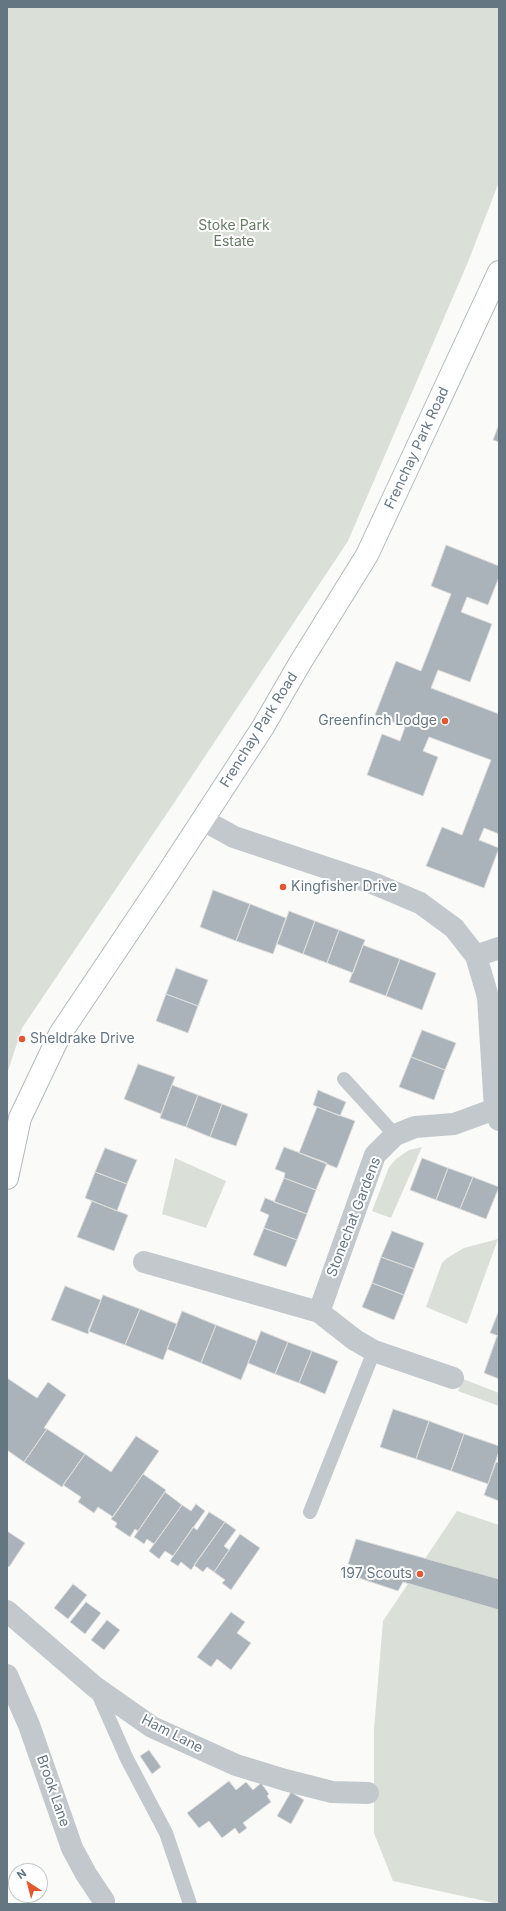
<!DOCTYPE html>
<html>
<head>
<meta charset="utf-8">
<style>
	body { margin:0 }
	#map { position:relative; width:506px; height:1911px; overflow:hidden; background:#fafaf8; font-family:Inter,sans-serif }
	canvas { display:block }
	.frame { position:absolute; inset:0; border:8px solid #657683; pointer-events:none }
	.north { position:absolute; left:8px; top:1863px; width:40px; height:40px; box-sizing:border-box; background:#fff; border:1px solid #c1c8cd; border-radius:50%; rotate:324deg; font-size:11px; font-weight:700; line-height:16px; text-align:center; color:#657683 }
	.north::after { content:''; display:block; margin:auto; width:14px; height:18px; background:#e4572e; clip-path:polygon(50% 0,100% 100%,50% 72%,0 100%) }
</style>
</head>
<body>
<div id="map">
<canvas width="506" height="1911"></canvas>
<div class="frame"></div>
<div class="north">N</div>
</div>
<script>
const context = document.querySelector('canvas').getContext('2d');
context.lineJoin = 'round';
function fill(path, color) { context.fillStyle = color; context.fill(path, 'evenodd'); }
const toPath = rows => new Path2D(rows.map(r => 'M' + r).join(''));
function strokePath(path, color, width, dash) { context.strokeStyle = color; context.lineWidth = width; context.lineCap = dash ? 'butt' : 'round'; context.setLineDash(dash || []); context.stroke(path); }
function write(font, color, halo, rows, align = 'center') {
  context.font = font + ' Inter,sans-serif'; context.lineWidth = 4; context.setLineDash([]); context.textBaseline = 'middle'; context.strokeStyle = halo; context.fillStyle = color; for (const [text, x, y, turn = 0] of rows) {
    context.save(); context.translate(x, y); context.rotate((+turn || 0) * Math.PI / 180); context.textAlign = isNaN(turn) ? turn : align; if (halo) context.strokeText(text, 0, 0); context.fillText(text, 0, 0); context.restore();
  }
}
fill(toPath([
	[7,7,499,7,499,182,468,262,348,541,174,803,22,1028,7,1074],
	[422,1147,391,1218,372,1211,389,1167,396,1159,409,1150],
	[175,1158,226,1181,206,1228,162,1214],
	[498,1239,467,1324,426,1307,442,1263,447,1258,464,1248],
	[463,1379,499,1393,499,1406,458,1391],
	[457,1511,499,1525,499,1904,393,1881,374,1833,374,1729,383,1621]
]), '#dadfd7');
const building = toPath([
	[499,424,499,442,493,440,499,424],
	[446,545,499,566,499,577,488,605,467,597,461,612,492,624,470,682,438,670,431,688,499,714,499,834,484,828,479,840,499,848,484,888,426,866,442,827,462,835,491,760,429,737,423,751,438,757,423,796,367,775,382,734,400,741,405,727,375,715,396,661,421,671,451,594,431,586,446,545],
	[213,890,250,904,236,941,200,927,213,890],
	[250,904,286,918,273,954,236,941,250,904],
	[289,911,315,921,303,954,277,944,289,911],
	[315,921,339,930,327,963,303,954,315,921],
	[339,930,365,940,353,973,327,963,339,930],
	[363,945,400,959,386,996,349,982,363,945],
	[400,959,436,973,422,1010,386,996,400,959],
	[176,968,208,980,198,1006,166,994,176,968],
	[166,994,198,1006,188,1033,156,1021,166,994],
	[422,1030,456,1043,445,1070,411,1057,422,1030],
	[411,1057,445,1070,434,1100,399,1087,411,1057],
	[138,1064,175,1077,161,1114,124,1099,138,1064],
	[172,1085,198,1095,186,1127,160,1118,172,1085],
	[318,1090,346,1102,340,1116,313,1105,318,1090],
	[198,1095,222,1104,210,1137,186,1127,198,1095],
	[222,1104,248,1114,236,1146,210,1137,222,1104],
	[317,1107,355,1121,337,1168,299,1153,317,1107],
	[284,1147,327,1163,316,1190,284,1178,285,1173,275,1169,284,1147],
	[105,1148,137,1160,127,1184,95,1172,105,1148],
	[422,1158,448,1168,436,1200,410,1190,422,1158],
	[448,1168,473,1177,460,1209,436,1200,448,1168],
	[95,1172,127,1184,117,1211,85,1198,95,1172],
	[473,1177,499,1187,486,1219,460,1209,473,1177],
	[284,1178,316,1190,307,1214,274,1202,284,1178],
	[265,1198,307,1214,297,1240,264,1228,269,1215,260,1211,265,1198],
	[92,1201,128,1215,114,1251,77,1237,92,1201],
	[264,1228,297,1240,286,1267,253,1255,264,1228],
	[392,1231,424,1243,414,1269,381,1257,392,1231],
	[381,1257,414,1269,404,1295,372,1283,381,1257],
	[372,1283,404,1295,394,1320,362,1307,372,1283],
	[65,1286,101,1300,88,1334,51,1320,65,1286],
	[103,1295,140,1309,125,1345,88,1331,103,1295],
	[140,1309,177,1324,163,1360,125,1345,140,1309],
	[499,1310,499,1336,490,1333,499,1310],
	[182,1311,216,1325,201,1363,167,1349,182,1311],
	[216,1325,257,1341,241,1380,201,1363,216,1325],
	[261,1331,288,1342,275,1374,248,1363,261,1331],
	[497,1336,499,1336,499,1379,484,1373,497,1336],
	[288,1342,312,1351,299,1383,275,1374,288,1342],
	[312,1351,338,1361,325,1394,299,1383,312,1351],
	[7,1378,37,1398,48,1382,66,1395,44,1428,47,1429,24,1462,7,1450,7,1378],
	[393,1409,429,1421,416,1459,380,1447,393,1409],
	[429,1421,464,1434,451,1471,416,1459,429,1421],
	[47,1429,85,1454,62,1487,24,1462,47,1429],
	[464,1434,499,1446,499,1451,488,1484,451,1471,464,1434],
	[136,1436,159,1451,113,1517,98,1507,94,1513,78,1502,81,1497,63,1485,85,1454,111,1472,136,1436],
	[496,1462,499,1463,499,1501,484,1495,496,1462],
	[143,1474,166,1490,138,1531,135,1529,130,1537,115,1527,117,1523,111,1519,143,1474],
	[165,1492,182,1505,154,1544,147,1539,144,1544,134,1537,165,1492],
	[196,1504,205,1511,173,1556,165,1551,159,1559,149,1551,182,1505,191,1511,196,1504],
	[209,1512,225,1522,191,1570,181,1562,178,1566,170,1561,193,1527,197,1530,209,1512],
	[225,1522,236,1530,224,1546,229,1550,214,1572,207,1567,203,1572,194,1565,225,1522],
	[7,1531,25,1543,9,1567,7,1565,7,1531],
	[240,1534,260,1548,231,1590,222,1583,225,1580,214,1572,240,1534],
	[356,1539,499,1579,499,1610,403,1582,398,1591,359,1578,363,1569,348,1564,356,1539],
	[73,1584,87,1595,68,1619,54,1608,73,1584],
	[86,1602,101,1613,85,1634,70,1622,86,1602],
	[231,1612,245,1622,237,1633,251,1643,231,1670,217,1659,211,1667,197,1657,231,1612],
	[107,1620,120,1630,104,1650,91,1640,107,1620],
	[149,1750,161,1767,152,1774,140,1756,149,1750],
	[229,1781,236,1790,246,1782,253,1790,261,1783,269,1794,267,1796,271,1802,243,1823,247,1828,239,1834,235,1828,222,1838,209,1821,199,1828,187,1813,229,1781],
	[291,1792,304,1800,291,1824,277,1816,291,1792]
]);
fill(building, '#aab3b9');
strokePath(building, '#dcdcda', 1);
const secondary = toPath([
	[7,1178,20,1118,60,1034,166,876,263,727,300,663,367,555,499,272]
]);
strokePath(secondary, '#b3babf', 24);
strokePath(toPath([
	[344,1079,395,1135],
	[310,1512,374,1351],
	[96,1689,127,1759,166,1833,190,1904]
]), '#c3c8cc', 14);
strokePath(toPath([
	[203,820,234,837,375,884,420,903,454,928,476,956,488,997,495,1109,499,1120],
	[476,956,499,948],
	[144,1262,319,1312],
	[453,1378,374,1351,355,1340,319,1312,375,1155,395,1135,415,1127,454,1124,495,1109],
	[7,1611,95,1687,152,1727,236,1765,285,1780,332,1792,368,1793],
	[7,1675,29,1725,72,1848,86,1874,104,1901,104,1904]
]), '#c3c8cc', 22);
strokePath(secondary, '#fff', 22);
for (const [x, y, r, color] of [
	[445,721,4,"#e4572e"],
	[283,887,4,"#e4572e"],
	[22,1039,4,"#e4572e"],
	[420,1574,4,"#e4572e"]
]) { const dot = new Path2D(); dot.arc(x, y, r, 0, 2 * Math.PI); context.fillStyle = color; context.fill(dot); strokePath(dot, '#fff', 1.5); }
write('14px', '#687a64', '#fff', [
	["Stoke Park",234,226],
	["Estate",234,242]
]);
write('14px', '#657683', '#fff', [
	["Frenchay Park Road",417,448,-65],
	["Frenchay Park Road",259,730,-58],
	["Stonechat Gardens",354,1217,-69],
	["Ham Lane",172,1734,27],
	["Brook Lane",53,1791,71]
]);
write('14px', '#657683', '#fff', [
	["Greenfinch Lodge",437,721],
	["Kingfisher Drive",291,887,"left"],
	["Sheldrake Drive",30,1039,"left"],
	["197 Scouts",412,1574]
], 'right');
</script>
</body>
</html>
